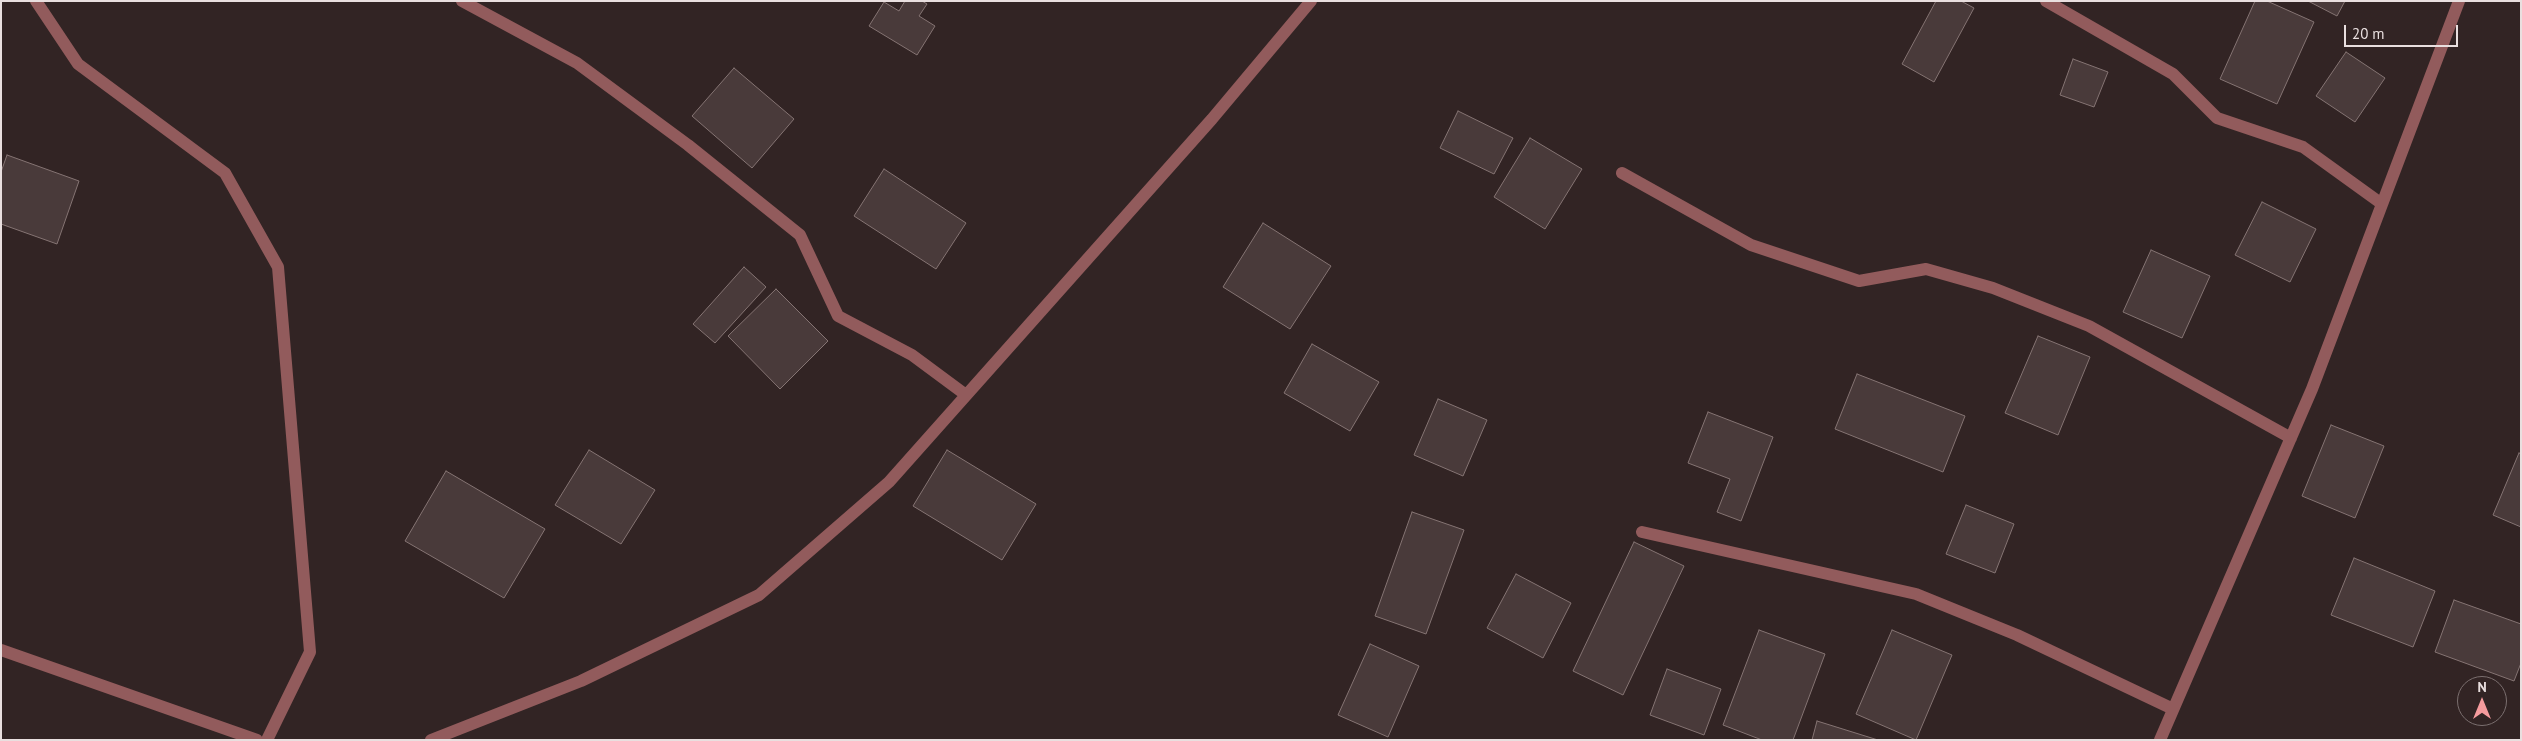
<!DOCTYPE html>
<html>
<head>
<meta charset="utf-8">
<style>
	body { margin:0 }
	#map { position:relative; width:2522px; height:741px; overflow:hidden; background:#322424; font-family:"PT Sans",sans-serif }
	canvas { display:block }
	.frame { position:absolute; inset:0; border:2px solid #e9dfdf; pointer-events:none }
	.north { position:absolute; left:2457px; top:676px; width:50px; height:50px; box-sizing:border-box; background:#322424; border:1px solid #7b6f6f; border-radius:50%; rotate:0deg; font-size:14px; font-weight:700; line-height:20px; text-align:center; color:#e9dfdf }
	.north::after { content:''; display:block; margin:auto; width:18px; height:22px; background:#f59b9d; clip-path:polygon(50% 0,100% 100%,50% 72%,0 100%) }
	.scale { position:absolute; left:2344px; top:25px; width:114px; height:22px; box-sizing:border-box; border:2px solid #e9dfdf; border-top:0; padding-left:6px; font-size:15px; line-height:18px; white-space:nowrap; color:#e9dfdf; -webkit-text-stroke:4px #322424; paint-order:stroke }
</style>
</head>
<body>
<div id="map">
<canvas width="2522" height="741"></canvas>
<div class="frame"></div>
<div class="north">N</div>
<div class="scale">20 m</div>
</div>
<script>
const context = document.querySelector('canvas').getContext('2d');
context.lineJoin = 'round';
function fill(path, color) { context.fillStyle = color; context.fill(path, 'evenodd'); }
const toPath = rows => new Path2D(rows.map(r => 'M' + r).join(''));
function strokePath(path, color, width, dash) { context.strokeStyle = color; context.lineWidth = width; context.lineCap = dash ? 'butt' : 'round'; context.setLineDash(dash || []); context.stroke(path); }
const building = toPath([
	[905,1,922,1,927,4,919,16,935,26,917,55,869,26,884,2,899,11,905,1],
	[1936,1,1961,1,1974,8,1934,82,1902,64,1936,1],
	[2255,1,2267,1,2314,22,2277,104,2220,79,2255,1],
	[2308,1,2345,1,2337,16,2308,1],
	[2346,52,2385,78,2355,122,2316,96,2346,52],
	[2073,59,2108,72,2094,107,2060,95,2073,59],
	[734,68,794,119,752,168,692,116,734,68],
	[1458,111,1513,138,1494,174,1440,148,1458,111],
	[1530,138,1582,169,1545,229,1494,197,1530,138],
	[7,155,79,181,57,244,1,224,1,172,7,155],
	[884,169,966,223,936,269,854,216,884,169],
	[2262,202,2316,229,2290,282,2235,255,2262,202],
	[1263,223,1331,266,1290,329,1223,287,1263,223],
	[2151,250,2210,276,2182,338,2123,312,2151,250],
	[744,267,766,287,715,343,693,324,744,267],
	[776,289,828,341,780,389,728,336,776,289],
	[2038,336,2090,357,2058,435,2005,413,2038,336],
	[1312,344,1379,382,1350,431,1284,393,1312,344],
	[1857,374,1965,416,1943,472,1835,429,1857,374],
	[1438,399,1487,420,1463,476,1414,455,1438,399],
	[1708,412,1773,437,1741,521,1717,512,1730,479,1688,463,1708,412],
	[2331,425,2384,446,2355,518,2302,496,2331,425],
	[589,450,655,490,621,544,555,505,589,450],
	[947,450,1036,504,1002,560,913,506,947,450],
	[2519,453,2521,454,2521,527,2493,515,2519,453],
	[446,471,545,529,504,598,405,541,446,471],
	[1966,505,2014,524,1995,573,1946,554,1966,505],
	[1412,512,1464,530,1426,634,1375,616,1412,512],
	[1634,542,1684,566,1623,695,1573,671,1634,542],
	[2354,558,2435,591,2413,647,2331,615,2354,558],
	[1516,574,1571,603,1543,658,1487,628,1516,574],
	[2454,600,2521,624,2521,663,2514,681,2435,652,2454,600],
	[1759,630,1825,654,1793,740,1762,740,1723,725,1759,630],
	[1892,630,1952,655,1916,740,1856,714,1892,630],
	[1370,644,1419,666,1388,737,1338,715,1370,644],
	[1667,669,1721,689,1704,735,1650,715,1667,669],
	[1817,721,1878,740,1812,740,1817,721]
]);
fill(building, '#493a3a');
strokePath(building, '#857473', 1);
strokePath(toPath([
	[36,1,78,64,225,173,278,267,310,652,267,740],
	[462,1,577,63,688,145,800,235,838,316,912,355,966,395],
	[2046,1,2173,74,2217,118,2303,147,2382,204],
	[1622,173,1751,245,1859,281,1926,269,1993,288,2089,326,2291,438],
	[1642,532,1916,594,2017,635,2173,709],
	[1,650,257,740],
	[431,740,581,681,759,595,889,482,1212,119,1311,1],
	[2160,740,2312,389,2459,1]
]), '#925b5c', 12);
</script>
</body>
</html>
